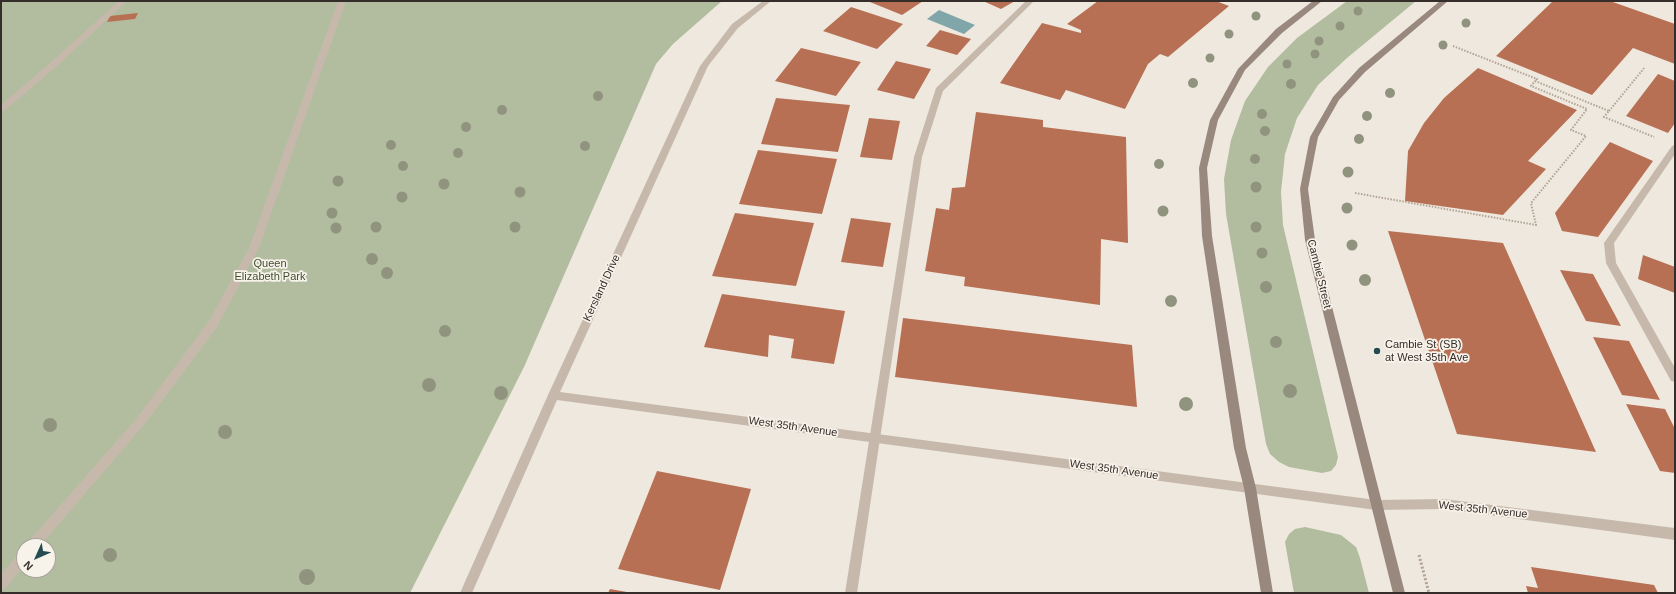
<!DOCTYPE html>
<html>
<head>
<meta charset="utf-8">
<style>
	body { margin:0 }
	#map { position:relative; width:1676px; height:594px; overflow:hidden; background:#efe8de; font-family:Arial,sans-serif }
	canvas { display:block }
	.frame { position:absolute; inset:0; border:2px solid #352d29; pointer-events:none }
	.north { position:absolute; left:16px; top:538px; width:40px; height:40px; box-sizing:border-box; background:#f7f2ea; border:1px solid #a9a39d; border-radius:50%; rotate:225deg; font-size:11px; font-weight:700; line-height:16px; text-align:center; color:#352d29 }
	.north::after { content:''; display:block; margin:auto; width:14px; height:18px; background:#244c51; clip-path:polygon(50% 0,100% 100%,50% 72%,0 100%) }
</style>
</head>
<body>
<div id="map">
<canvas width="1676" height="594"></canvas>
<div class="frame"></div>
<div class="north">N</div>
</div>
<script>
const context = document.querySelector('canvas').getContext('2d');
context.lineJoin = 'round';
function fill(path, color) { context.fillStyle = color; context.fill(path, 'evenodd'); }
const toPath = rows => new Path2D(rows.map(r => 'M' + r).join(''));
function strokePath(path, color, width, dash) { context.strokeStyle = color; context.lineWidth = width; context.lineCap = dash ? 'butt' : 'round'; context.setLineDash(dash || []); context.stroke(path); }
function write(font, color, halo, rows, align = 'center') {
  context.font = font + ' Arial,sans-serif'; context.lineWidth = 3.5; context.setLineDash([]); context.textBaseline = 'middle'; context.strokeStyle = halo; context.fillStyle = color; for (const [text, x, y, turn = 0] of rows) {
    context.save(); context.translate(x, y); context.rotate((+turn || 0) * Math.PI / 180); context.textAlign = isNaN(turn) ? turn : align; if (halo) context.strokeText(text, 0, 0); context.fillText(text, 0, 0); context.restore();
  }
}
fill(toPath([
	[1,1,722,1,673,44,656,64,524,367,410,593,1,593],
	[24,546,48,546,48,570,24,570],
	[1347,1,1416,1,1347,58,1318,85,1297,118,1285,154,1281,192,1283,225,1338,457,1336,465,1331,471,1322,473,1289,467,1279,462,1270,454,1266,444,1226,214,1224,179,1231,140,1245,101,1268,67,1297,38],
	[1305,527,1341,535,1356,547,1360,558,1369,593,1294,593,1285,542,1289,534,1295,529]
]), '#b2bd9f');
fill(toPath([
	[939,10,975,25,964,34,927,19]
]), '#80a6a9');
fill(toPath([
	[872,1,923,1,902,15,870,2],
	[983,1,1015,1,1001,9],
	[1098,1,1216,1,1229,6,1168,57,1160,54,1148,64,1125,109,1066,90,1060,100,1000,83,1042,23,1081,33,1081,30,1067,24],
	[1553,1,1610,1,1675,24,1675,64,1633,48,1592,95,1496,56],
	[851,7,903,24,877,49,823,31],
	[138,13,135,19,107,22,110,16],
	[940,30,971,39,957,55,926,46],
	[801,48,861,62,836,96,775,81],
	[896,61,931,69,914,99,877,90],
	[1478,68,1577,110,1528,161,1546,169,1503,215,1405,201,1408,151,1424,123,1444,98],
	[1658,74,1675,81,1675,123,1668,133,1626,116],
	[776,98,850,105,838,152,761,144],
	[976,112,1043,120,1043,127,1126,137,1128,243,1101,239,1100,305,964,286,965,277,925,271,936,208,949,210,952,188,965,187],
	[869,118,900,121,892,160,860,157],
	[1610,142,1653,161,1598,237,1562,231,1555,213],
	[758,150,837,159,822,214,739,204],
	[735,213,814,223,796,286,712,276],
	[851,218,891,223,883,267,841,262],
	[1388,231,1503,243,1596,452,1457,434],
	[1643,255,1675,267,1675,293,1638,279],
	[1560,270,1593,274,1621,326,1586,321],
	[722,294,845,311,834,364,791,358,794,339,769,335,768,357,704,347],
	[903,318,1132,345,1137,407,895,377],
	[1593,337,1629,341,1660,400,1622,395],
	[1626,404,1665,409,1675,429,1675,473,1660,471],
	[657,471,751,489,720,590,618,569],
	[1531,567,1654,585,1658,593,1528,593,1526,586,1538,588],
	[610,589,627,592,627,593,608,593]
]), '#b77054');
strokePath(toPath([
	[1453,46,1537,79,1535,81,1609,111,1604,117,1654,137],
	[1609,111,1645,67],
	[1355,193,1536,225,1531,203,1586,136,1571,130,1587,109,1531,86,1535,81]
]), '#b2a395', 2, [1.5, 1.5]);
strokePath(toPath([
	[1419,555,1429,593]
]), '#b2a395', 3, [2, 2]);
fill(toPath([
	[119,1,127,1,56,67,4,111,1,111,1,105,50,63,119,1],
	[1026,1,1034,1,943,91,922,157,857,593,845,593,914,157,936,88,1026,1],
	[1675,145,1675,154,1614,243,1616,263,1675,368,1675,382,1671,381,1606,263,1604,243,1672,146,1675,145]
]), '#c6b9ab');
fill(toPath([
	[338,1,346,1,259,248,217,327,144,425,40,546,26,546,28,542,136,419,209,321,249,248,338,1],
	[763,1,771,1,738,28,708,66,560,392,1376,500,1444,499,1675,528,1675,540,1444,509,1376,510,557,400,472,593,460,593,548,395,700,66,732,24,763,1],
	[24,550,24,566,6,588,1,590,1,574,20,552,24,550]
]), '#c6b9ab');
fill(toPath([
	[1313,1,1322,1,1282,33,1245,70,1218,120,1207,168,1212,236,1246,448,1256,488,1273,593,1261,593,1244,488,1234,448,1202,236,1199,168,1210,120,1238,69,1276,29,1313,1],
	[1440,1,1448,1,1365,72,1339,100,1318,137,1308,189,1315,240,1405,593,1393,593,1305,240,1300,189,1310,137,1333,97,1359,68,1440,1]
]), '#99887d');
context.fillStyle = '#90947e';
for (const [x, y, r] of [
	[1358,11,4.5],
	[1256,16,4.5],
	[1466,23,4.5],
	[1340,26,4.5],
	[1229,34,4.5],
	[1319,41,4.5],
	[1443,45,4.5],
	[1315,54,4.5],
	[1210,58,4.5],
	[1287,64,4.5],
	[1193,83,5],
	[1291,84,5],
	[1390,93,5],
	[598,96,5],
	[502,110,5],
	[1262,114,5],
	[1367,116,5],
	[466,127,5],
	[1265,131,5],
	[1359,139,5],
	[391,145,5],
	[585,146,5],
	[458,153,5],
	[1255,159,5],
	[1159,164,5],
	[403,166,5],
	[1348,172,5.5],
	[338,181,5.5],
	[444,184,5.5],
	[1256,187,5.5],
	[520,192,5.5],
	[402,197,5.5],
	[1347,208,5.5],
	[1163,211,5.5],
	[332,213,5.5],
	[376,227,5.5],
	[515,227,5.5],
	[1256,227,5.5],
	[336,228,5.5],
	[1352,245,5.5],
	[1262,253,5.5],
	[372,259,6],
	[387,273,6],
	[1365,280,6],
	[1266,287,6],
	[1171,301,6],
	[445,331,6],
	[1276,342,6],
	[429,385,7],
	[1290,391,7],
	[501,393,7],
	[1186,404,7],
	[50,425,7],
	[225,432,7],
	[110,555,7],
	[307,577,8]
]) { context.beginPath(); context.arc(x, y, r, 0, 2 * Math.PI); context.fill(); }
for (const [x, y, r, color] of [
	[1377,351,4,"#244c51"]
]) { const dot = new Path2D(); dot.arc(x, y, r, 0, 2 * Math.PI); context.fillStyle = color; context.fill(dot); strokePath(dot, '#f7f2ea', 1.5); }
write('11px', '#435030', '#f7f2ea', [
	["Queen",270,264],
	["Elizabeth Park",270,277]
]);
write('11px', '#352d29', '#f7f2ea', [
	["Cambie Street",1319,274,76],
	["Kersland Drive",602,288,-65],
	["West 35th Avenue",793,427,8],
	["West 35th Avenue",1114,470,8],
	["West 35th Avenue",1483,510,6]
]);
write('11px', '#352d29', '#f7f2ea', [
	["Cambie St (SB)",1385,345],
	["at West 35th Ave",1385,358]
], 'left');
</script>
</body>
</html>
